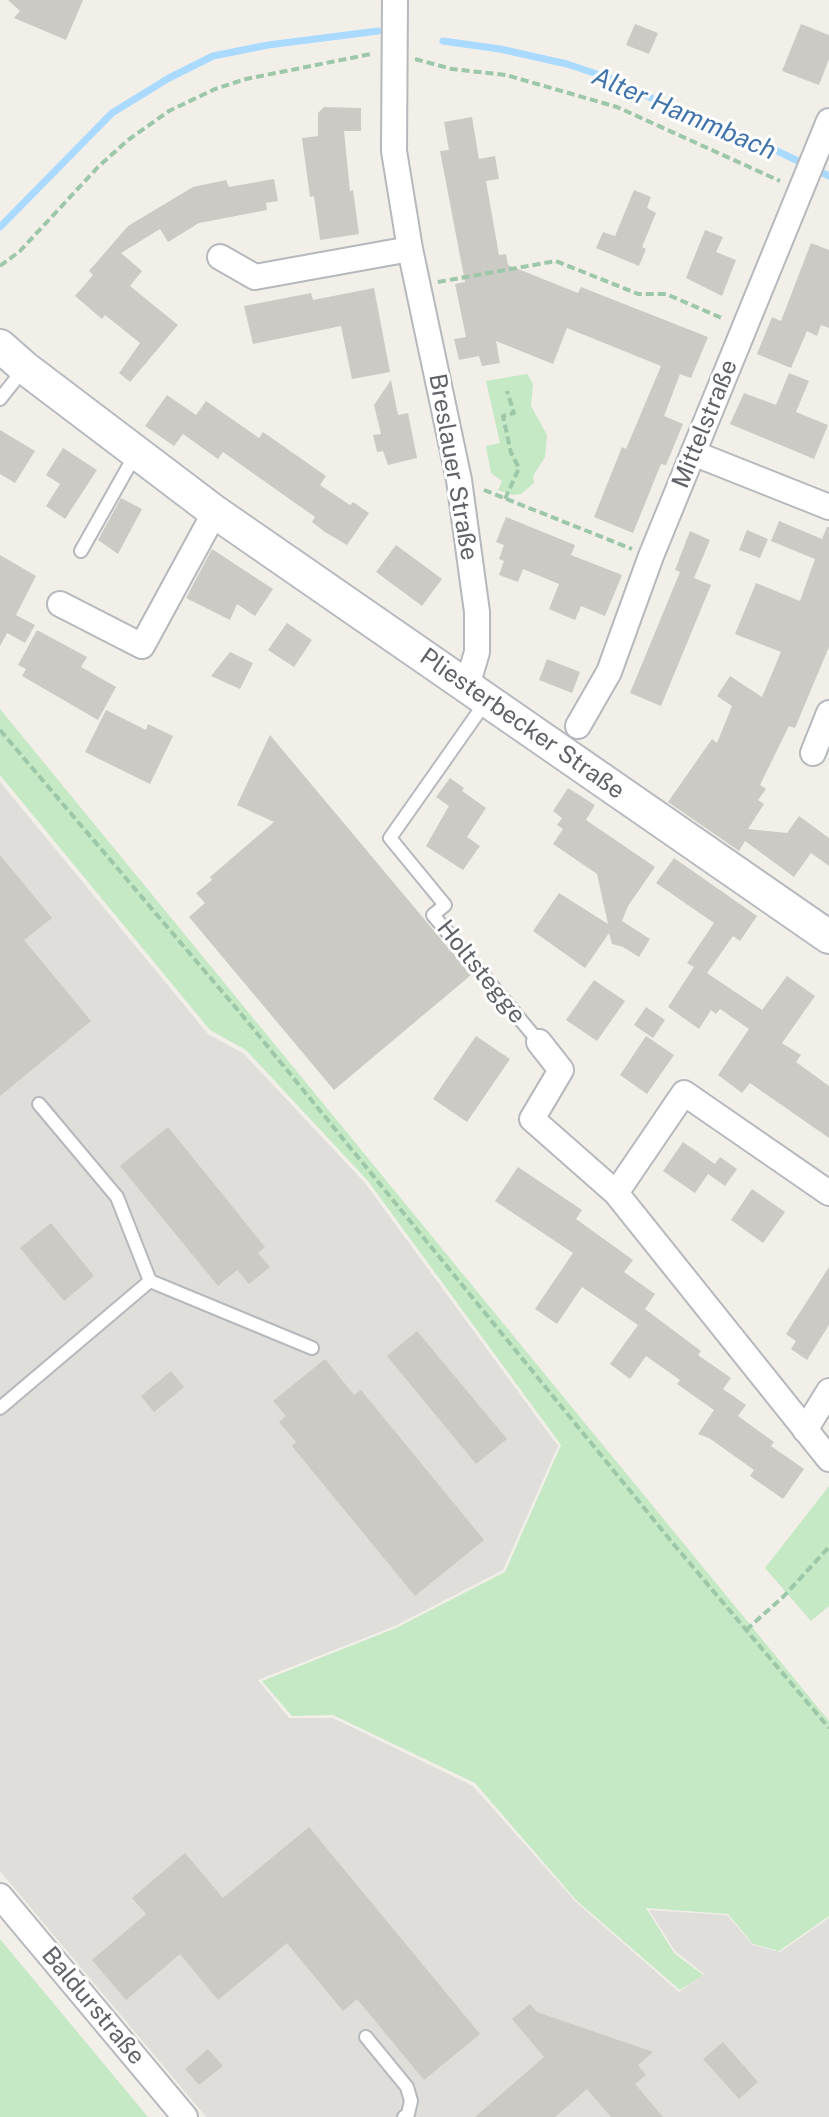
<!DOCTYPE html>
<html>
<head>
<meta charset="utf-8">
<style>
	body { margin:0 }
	canvas { display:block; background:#f1efe8 }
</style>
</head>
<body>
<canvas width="829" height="2117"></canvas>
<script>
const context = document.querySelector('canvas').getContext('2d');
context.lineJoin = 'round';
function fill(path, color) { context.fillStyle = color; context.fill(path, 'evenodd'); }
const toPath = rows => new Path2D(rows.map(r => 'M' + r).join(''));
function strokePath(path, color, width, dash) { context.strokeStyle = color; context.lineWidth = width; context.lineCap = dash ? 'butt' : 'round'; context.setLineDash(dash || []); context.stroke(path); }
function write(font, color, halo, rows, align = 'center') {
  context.font = font + ' "Public Sans",sans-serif'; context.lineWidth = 6; context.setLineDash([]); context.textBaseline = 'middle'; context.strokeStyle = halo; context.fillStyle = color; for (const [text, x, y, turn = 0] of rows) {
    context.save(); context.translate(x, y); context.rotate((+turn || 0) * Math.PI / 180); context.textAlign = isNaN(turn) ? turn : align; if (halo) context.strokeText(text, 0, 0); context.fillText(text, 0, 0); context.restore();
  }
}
fill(toPath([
	[0,782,208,1034,244,1054,365,1183,558,1446,503,1570,395,1626,258,1680,289,1718,333,1718,473,1786,576,1902,679,1992,704,1974,675,1951,649,1910,727,1915,753,1945,780,1952,829,1918,829,2117,206,2117,0,1871]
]), '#e0deda');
fill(toPath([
	[527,374,533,384,531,406,547,435,545,457,533,476,534,483,521,494,512,495,498,490,502,481,491,473,486,446,500,443,486,381],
	[0,709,829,1721,829,1916,779,1951,753,1944,728,1914,646,1908,674,1953,703,1975,680,1990,577,1901,475,1783,333,1715,292,1716,262,1681,396,1628,505,1572,561,1445,368,1181,246,1050,210,1030,0,775],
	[829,1486,829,1606,811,1621,765,1568],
	[0,1939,148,2117,0,2117]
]), '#c5e8c5');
strokePath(toPath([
	[443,41,500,49,567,64,618,81,669,107,771,148,829,176],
	[0,227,112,113,169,78,213,56,268,45,378,31]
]), '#aadaff', 7);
fill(toPath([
	[8,0,83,0,66,40,14,18,20,11],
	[635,24,658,33,649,54,626,45],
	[801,24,829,35,829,59,819,85,782,71],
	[324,107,361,108,361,131,344,131,350,191,353,190,359,234,320,240,314,196,310,197,302,138,318,136,318,113],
	[472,117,479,159,495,156,499,179,486,181,499,255,506,254,508,265,578,293,581,287,708,337,691,378,680,374,664,416,683,424,666,465,661,464,633,533,594,517,622,447,626,449,661,366,567,328,553,364,496,341,500,363,482,366,479,356,459,360,454,339,466,337,455,284,465,282,440,151,449,150,444,122],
	[274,179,278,201,266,203,267,210,199,223,168,242,160,229,121,253,142,271,130,286,178,325,130,382,119,373,140,343,105,315,102,319,75,296,93,275,89,271,128,226,193,187,226,180,229,187],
	[634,190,651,197,647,208,656,213,642,247,646,249,639,266,596,248,603,232,615,236],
	[705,230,723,237,716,252,736,260,722,296,686,278],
	[811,243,829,250,829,328,821,325,817,336,807,331,791,368,757,354,772,317,781,321],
	[374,288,390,372,352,379,341,326,253,344,244,306,311,293,313,300],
	[789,373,809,381,796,412,828,425,814,459,730,424,744,393,776,405],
	[391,380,398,415,408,413,417,458,388,465,383,451,377,452,373,435,381,434,374,405],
	[167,395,196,415,206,401,259,438,263,432,326,476,320,485,350,505,353,502,369,513,347,545,325,532,312,522,315,517,223,452,218,459,183,434,174,446,145,426],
	[0,430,35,451,15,483,0,474],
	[63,448,97,470,65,519,46,506,60,484,46,475],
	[121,498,142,509,118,554,98,540],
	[506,517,575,545,571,555,622,575,605,616,581,606,575,620,549,609,559,584,523,569,518,582,499,575,504,561,499,559,504,545,496,542],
	[779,521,822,539,827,527,829,527,829,647,795,728,789,726,760,785,766,789,758,800,764,804,748,829,787,833,799,816,829,838,829,866,811,853,794,877,745,841,739,851,668,802,712,739,717,743,732,706,717,696,730,676,762,697,781,652,735,634,756,583,800,601,815,559,771,541],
	[747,530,768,539,760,558,739,550],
	[690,531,710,540,694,578,711,585,661,706,630,693,680,572,675,570],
	[396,545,442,579,422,606,376,572],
	[212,549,273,589,255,616,237,604,230,620,186,598],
	[0,555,36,576,16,615,35,625,25,643,7,633,0,646],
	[287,623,312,640,294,667,268,650],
	[37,630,87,657,81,667,116,687,98,720,22,676,26,669,18,665],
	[230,652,253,663,240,689,211,676],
	[547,659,580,672,572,693,539,680],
	[106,710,146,730,148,724,173,736,150,784,85,752],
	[270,735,471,975,334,1090,189,917,205,903,196,893,212,880,210,877,274,822,237,805],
	[450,778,464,788,462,791,486,808,467,837,480,846,463,870,426,846,449,806,436,797],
	[568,788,595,805,586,820,655,867,628,906,622,921,650,939,639,957,623,947,612,944,609,933,585,968,533,931,559,893,608,924,597,874,553,844,563,829,557,825,562,818,553,811],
	[0,855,52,918,24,940,91,1021,0,1096],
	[674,858,757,916,740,941,733,936,707,973,762,1010,787,976,815,996,782,1043,801,1055,796,1062,829,1086,829,1138,750,1083,742,1093,718,1075,749,1029,720,1009,716,1014,711,1010,699,1029,668,1007,694,967,687,963,714,923,656,883],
	[594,980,625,1001,597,1041,566,1020],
	[646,1007,665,1020,653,1038,634,1025],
	[476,1036,510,1059,467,1122,433,1099],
	[646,1036,674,1055,647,1094,620,1075],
	[168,1127,265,1247,258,1253,270,1267,249,1284,237,1270,218,1286,120,1166],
	[683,1142,715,1164,720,1157,737,1169,725,1186,708,1174,695,1193,663,1171],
	[518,1167,582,1210,576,1219,633,1260,624,1272,655,1294,645,1309,701,1351,698,1355,731,1378,723,1389,746,1405,738,1416,774,1442,771,1446,804,1469,783,1499,750,1476,754,1470,709,1438,698,1434,714,1410,677,1384,680,1380,646,1356,630,1379,610,1364,638,1325,582,1287,557,1324,535,1309,573,1253,495,1201],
	[752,1189,785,1212,763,1243,731,1220],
	[51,1223,94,1276,64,1301,20,1248],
	[829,1267,829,1325,807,1360,791,1349,796,1341,786,1334],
	[417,1331,507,1439,476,1464,387,1356],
	[325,1359,354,1395,361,1390,484,1540,415,1596,292,1446,296,1442,279,1422,286,1416,273,1401],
	[171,1371,184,1387,154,1412,141,1396],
	[309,1827,480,2034,424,2080,357,1999,343,2011,287,1943,218,2000,180,1954,126,2000,92,1960,146,1914,132,1898,185,1853,223,1898],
	[530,2004,537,2012,653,2052,638,2065,646,2075,635,2084,663,2117,611,2117,587,2089,555,2117,475,2117,544,2057,512,2019],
	[723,2042,758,2082,739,2099,703,2059],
	[208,2049,223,2066,199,2085,185,2069]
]), '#cccac5');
const service = toPath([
	[0,399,23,370],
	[81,551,135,455],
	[487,700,390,838,445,905,433,915,539,1042],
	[39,1104,117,1197,150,1281],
	[0,1408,150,1281,312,1348],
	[366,2037,407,2087,411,2101,408,2114,404,2117]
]);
const minor = toPath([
	[395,0,394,151,410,249,459,480,477,612,477,652,467,686],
	[220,257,255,277,410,249],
	[693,453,829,507],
	[60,604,142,646,215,512],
	[578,726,609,672,651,556,829,121],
	[813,753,829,713],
	[539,1042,561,1070,532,1119,616,1193,829,1459],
	[616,1193,684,1093,829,1193],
	[805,1430,829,1391],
	[0,1896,185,2117]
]);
const secondary = toPath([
	[0,346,25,368,215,512,829,937]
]);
strokePath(service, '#b5b8bc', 16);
strokePath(minor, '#b5b8bc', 28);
strokePath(secondary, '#b6babf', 36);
strokePath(toPath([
	[415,59,452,69,506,75,617,107,780,181],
	[0,266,20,251,98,167,128,140,169,111,215,89,246,79,371,54],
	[438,282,556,261,638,294,666,294,724,319],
	[484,490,632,549],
	[505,499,519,468,511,453,503,416,514,413,507,391],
	[0,730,242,1015,671,1541,829,1728],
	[746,1630,784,1596,829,1547]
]), '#9cc7a9', 4, [8, 4]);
strokePath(service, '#fff', 12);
strokePath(minor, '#fff', 24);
strokePath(secondary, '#fff', 32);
write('24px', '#5f6368', '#fff', [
	["Mittelstraße",705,424,-68],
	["Breslauer Straße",453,467,80],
	["Pliesterbecker Straße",522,724,35],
	["Holtstegge",481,972,51],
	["Baldurstraße",93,2006,50]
]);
write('italic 26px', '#4174aa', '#fff', [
	["Alter Hammbach",684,114,23]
]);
</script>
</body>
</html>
